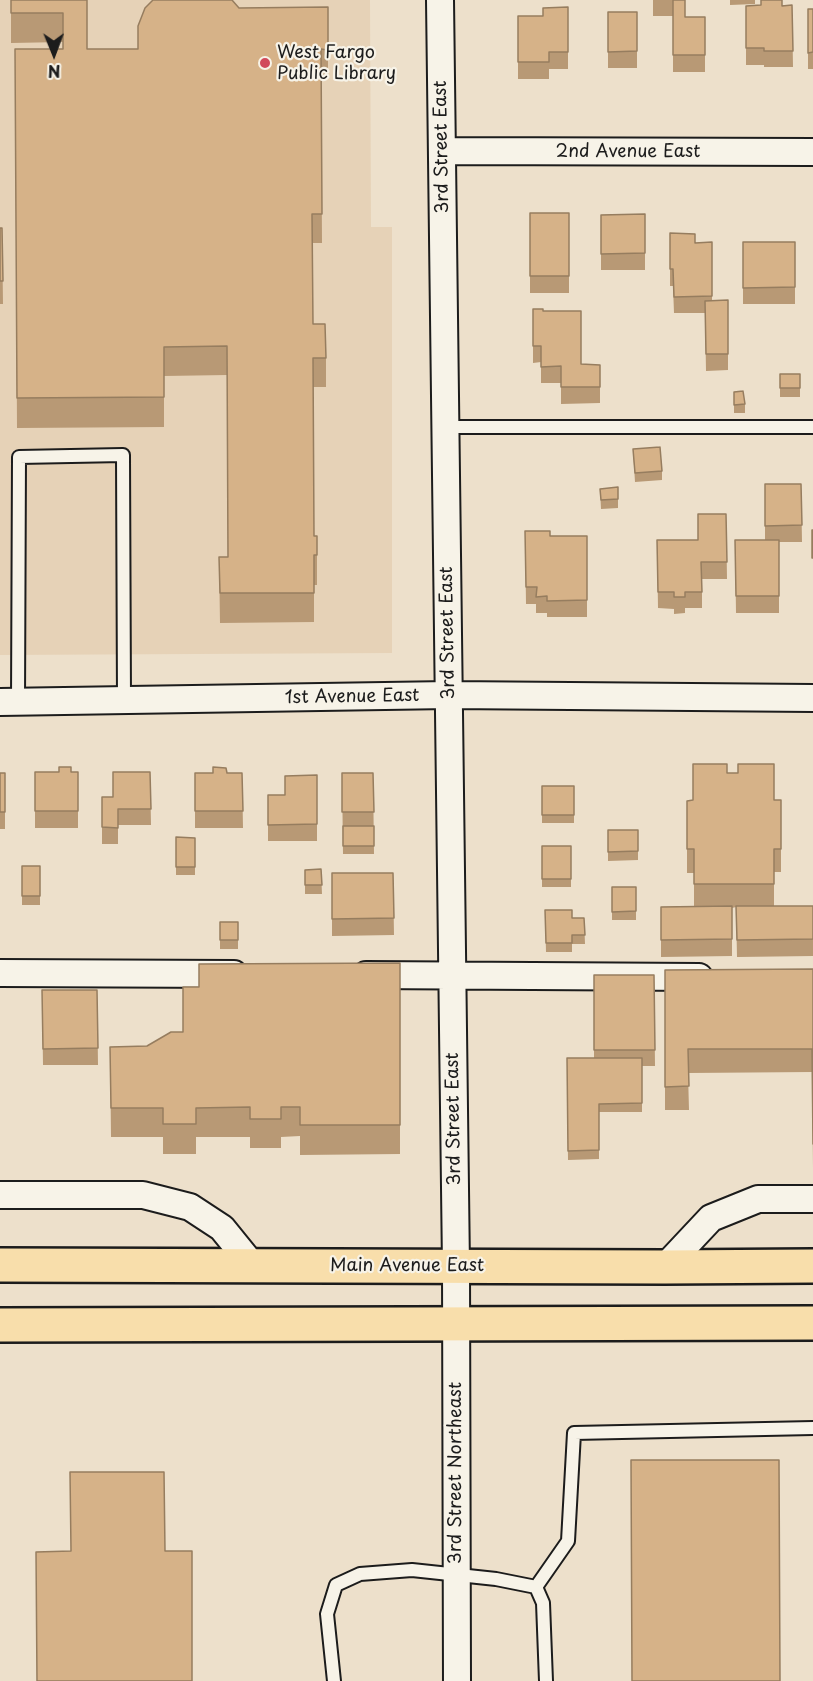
<!DOCTYPE html>
<html>
<head>
<meta charset="utf-8">
<style>
	body { margin:0 }
	#map { position:relative; width:813px; height:1681px; overflow:hidden; background:#ede0cb; font-family:"Playpen Sans",sans-serif }
	canvas { display:block }
	.north { position:absolute; left:24px; top:24px; width:60px; height:60px; -webkit-text-stroke:4px #f7f3e8; paint-order:stroke; rotate:179deg; font-size:16px; font-weight:700; line-height:24px; text-align:center; color:#1c1c1c }
	.north::after { content:''; display:block; margin:auto; width:21px; height:27px; background:#1c1c1c; clip-path:polygon(50% 0,100% 100%,50% 72%,0 100%) }
</style>
</head>
<body>
<div id="map">
<canvas width="813" height="1681"></canvas>
<div class="north">N</div>
</div>
<script>
const context = document.querySelector('canvas').getContext('2d');
context.lineJoin = 'round';
function fill(path, color) { context.fillStyle = color; context.fill(path, 'evenodd'); }
const toPath = rows => new Path2D(rows.map(r => 'M' + r).join(''));
function strokePath(path, color, width, dash) { context.strokeStyle = color; context.lineWidth = width; context.lineCap = dash ? 'butt' : 'round'; context.setLineDash(dash || []); context.stroke(path); }
function write(font, color, halo, rows, align = 'center') {
  context.font = font + ' "Playpen Sans",sans-serif'; context.lineWidth = 4.5; context.setLineDash([]); context.textBaseline = 'middle'; context.strokeStyle = halo; context.fillStyle = color; for (const [text, x, y, turn = 0] of rows) {
    context.save(); context.translate(x, y); context.rotate((+turn || 0) * Math.PI / 180); context.textAlign = isNaN(turn) ? turn : align; if (halo) context.strokeText(text, 0, 0); context.fillText(text, 0, 0); context.restore();
  }
}
fill(toPath([
	[0,0,370,0,371,227,392,227,392,653,0,655]
]), '#e6d2b7');
const lane = toPath([
	[445,427,813,427],
	[18,702,19,457,123,455,124,700],
	[536,1587,568,1541,574,1433,813,1428],
	[334,1681,327,1614,336,1585,360,1574,412,1570,496,1579,536,1587,543,1603,546,1681]
]);
const street = toPath([
	[440,0,456,1266,457,1681],
	[442,151,813,152],
	[0,702,449,695,813,698],
	[0,973,234,974],
	[366,975,699,977],
	[0,1195,143,1195,190,1207,222,1228,252,1265],
	[665,1267,711,1218,758,1199,813,1199]
]);
const primary = toPath([
	[0,1265,665,1267,813,1266],
	[0,1325,813,1323]
]);
strokePath(lane, '#1c1c1c', 16);
strokePath(street, '#1c1c1c', 30);
strokePath(primary, '#1c1c1c', 38);
strokePath(lane, '#f7f3e8', 12);
strokePath(street, '#f7f3e8', 26);
strokePath(primary, '#f8deab', 33);
fill(toPath([
	[11,0,87,0,87,49,138,49,239,8,328,7,328,79,321,79,322,243,313,243,313,324,326,358,326,387,313,387,314,536,317,536,317,585,314,585,314,622,220,623,219,557,228,557,227,375,164,376,164,427,17,428,15,49,63,49,63,42,11,43],
	[653,0,685,0,685,17,705,17,705,72,673,72,673,16,653,16],
	[730,0,755,0,755,4,730,5],
	[792,5,793,67,764,67,764,65,746,65,746,6],
	[568,7,568,69,549,69,549,79,518,79,518,16,543,16],
	[808,9,813,9,813,69,808,69],
	[608,12,637,12,637,68,608,68],
	[530,213,569,213,569,293,530,293],
	[645,214,645,270,601,270,601,215],
	[0,228,2,228,3,304,0,304],
	[670,233,695,243,712,242,712,301,728,300,728,370,706,371,705,313,674,313,673,286,670,286],
	[743,242,795,242,795,304,743,304],
	[533,309,543,311,581,364,600,365,600,403,561,404,561,383,541,383,541,362,533,363],
	[780,374,800,374,800,397,780,397],
	[734,392,745,404,745,413,734,413],
	[633,449,662,471,662,480,635,482],
	[765,484,801,484,802,542,779,542,779,613,736,613,735,540,765,540],
	[600,489,618,499,618,508,601,509],
	[726,514,727,579,702,579,702,608,685,608,685,613,674,614,674,609,658,608,657,540,698,540],
	[525,531,550,536,587,536,587,617,547,617,547,613,536,613,536,604,526,604],
	[35,772,78,772,78,828,35,828],
	[150,772,151,825,118,825,118,844,102,844,102,797,113,797],
	[0,773,5,773,5,829,0,829],
	[195,773,242,773,243,828,195,828],
	[342,773,373,773,374,854,343,854],
	[727,773,774,800,781,800,781,872,774,872,774,906,813,906,813,956,737,957,736,907,732,908,732,956,661,957,661,907,694,906,694,873,687,873,687,824,693,800],
	[317,775,317,841,268,841,268,795,285,795],
	[542,786,574,786,574,823,542,823],
	[608,830,638,830,638,860,608,861],
	[176,837,195,838,195,875,176,875],
	[542,846,571,846,571,887,542,887],
	[22,866,40,866,40,905,22,905],
	[321,869,322,894,305,894,305,870],
	[332,873,393,873,394,935,332,936],
	[612,887,636,887,636,920,612,920],
	[545,910,572,918,584,918,585,944,572,944,572,952,546,952],
	[220,922,238,922,238,949,220,949],
	[400,963,400,1154,300,1155,300,1136,281,1137,281,1148,250,1148,250,1137,196,1137,196,1154,163,1154,163,1137,111,1137,110,1047,147,1046,183,1032,199,987],
	[813,969,813,1168,812,1072,688,1073,689,1110,665,1110,665,970],
	[594,975,654,975,655,1066,642,1066,642,1112,599,1112,599,1159,568,1160,567,1058,594,1058],
	[42,990,97,990,98,1065,43,1065]
]), '#b89975');
const building = toPath([
	[11,0,87,0,87,49,138,49,138,26,145,8,153,0,232,0,239,8,328,7,328,50,321,49,322,214,312,214,313,324,325,324,326,358,313,358,314,536,317,536,317,555,314,555,314,593,220,593,219,557,228,557,227,346,164,347,164,397,17,398,15,49,63,49,63,13,11,13,11,0],
	[673,0,685,0,685,17,705,17,705,55,673,55,673,0],
	[761,0,782,0,782,6,792,5,793,51,764,51,764,48,746,48,746,6,761,5,761,0],
	[568,7,568,52,549,52,549,62,518,62,518,16,543,16,543,8,568,7],
	[808,9,813,9,813,52,808,53,808,9],
	[608,12,637,12,637,51,608,52,608,12],
	[530,213,569,213,569,276,530,276,530,213],
	[645,214,645,253,601,254,601,215,645,214],
	[0,228,2,228,3,281,0,281,0,228],
	[670,233,695,234,695,243,712,242,712,296,674,297,673,269,670,269,670,233],
	[743,242,795,242,795,287,743,288,743,242],
	[728,300,728,354,706,354,705,301,728,300],
	[533,309,543,309,543,311,581,311,581,364,600,365,600,387,561,387,561,366,541,367,541,346,533,346,533,309],
	[780,374,800,374,800,388,780,388,780,374],
	[743,391,745,404,734,405,734,392,743,391],
	[660,447,662,471,635,473,633,449,660,447],
	[765,484,801,484,802,525,765,526,765,484],
	[618,487,618,499,601,500,600,489,618,487],
	[698,514,726,514,727,562,701,562,702,592,685,592,685,597,674,597,674,592,658,592,657,540,698,540,698,514],
	[812,530,813,530,813,558,812,558,812,530],
	[525,531,550,531,550,536,587,536,587,600,547,601,547,596,536,597,537,587,526,587,525,531],
	[735,540,779,540,779,596,736,596,735,540],
	[693,764,727,764,727,773,738,773,738,764,774,764,774,800,781,800,781,849,774,849,774,884,694,884,694,849,687,849,687,801,693,800,693,764],
	[59,767,71,767,71,772,78,772,78,811,35,811,35,772,59,772,59,767],
	[213,767,226,768,227,773,242,773,243,811,195,811,195,773,213,773,213,767],
	[113,772,150,772,151,809,118,809,118,828,102,827,102,797,113,797,113,772],
	[0,773,5,773,5,812,0,812,0,773],
	[342,773,373,773,374,812,342,812,342,773],
	[317,775,317,824,268,825,268,795,285,795,285,776,317,775],
	[542,786,574,786,574,815,542,815,542,786],
	[343,826,374,826,374,846,343,846,343,826],
	[608,830,638,830,638,851,608,852,608,830],
	[176,837,195,838,195,867,176,867,176,837],
	[542,846,571,846,571,879,542,879,542,846],
	[22,866,40,866,40,896,22,896,22,866],
	[321,869,322,885,305,885,305,870,321,869],
	[332,873,393,873,394,918,332,919,332,873],
	[612,887,636,887,636,911,612,912,612,887],
	[732,906,732,939,661,940,661,907,732,906],
	[736,906,813,906,813,939,737,940,736,906],
	[545,910,572,910,572,918,584,918,585,935,572,935,572,943,546,943,545,910],
	[220,922,238,922,238,940,220,940,220,922],
	[400,963,400,1125,300,1125,300,1107,281,1107,281,1119,250,1119,250,1107,196,1108,196,1124,163,1124,163,1108,111,1108,110,1047,147,1046,171,1032,183,1032,183,987,199,987,199,964,400,963],
	[813,969,813,1144,812,1049,688,1049,689,1086,665,1087,665,970,813,969],
	[594,975,654,975,655,1050,594,1050,594,975],
	[42,990,97,990,98,1048,43,1049,42,990],
	[567,1058,642,1058,642,1103,599,1104,599,1150,568,1151,567,1058],
	[631,1460,779,1460,780,1681,632,1681,631,1460],
	[70,1472,164,1472,165,1551,192,1551,192,1681,37,1681,36,1552,71,1551,70,1472]
]);
fill(building, '#d6b288');
strokePath(building, '#967d5f', 1.5);
for (const [x, y, r, color] of [
	[265,63,6,"#d1495b"]
]) { const dot = new Path2D(); dot.arc(x, y, r, 0, 2 * Math.PI); context.fillStyle = color; context.fill(dot); strokePath(dot, '#f7f3e8', 2); }
write('18px', '#1c1c1c', '#f7f3e8', [
	["West Fargo",277,53],
	["Public Library",277,74]
], 'left');
write('18px', '#1c1c1c', '#f7f3e8', [
	["3rd Street East",442,147,-91],
	["2nd Avenue East",628,152],
	["3rd Street East",448,633,-91],
	["1st Avenue East",352,697,-1],
	["3rd Street East",454,1119,-91],
	["Main Avenue East",407,1266],
	["3rd Street Northeast",456,1473,-90]
]);
</script>
</body>
</html>
